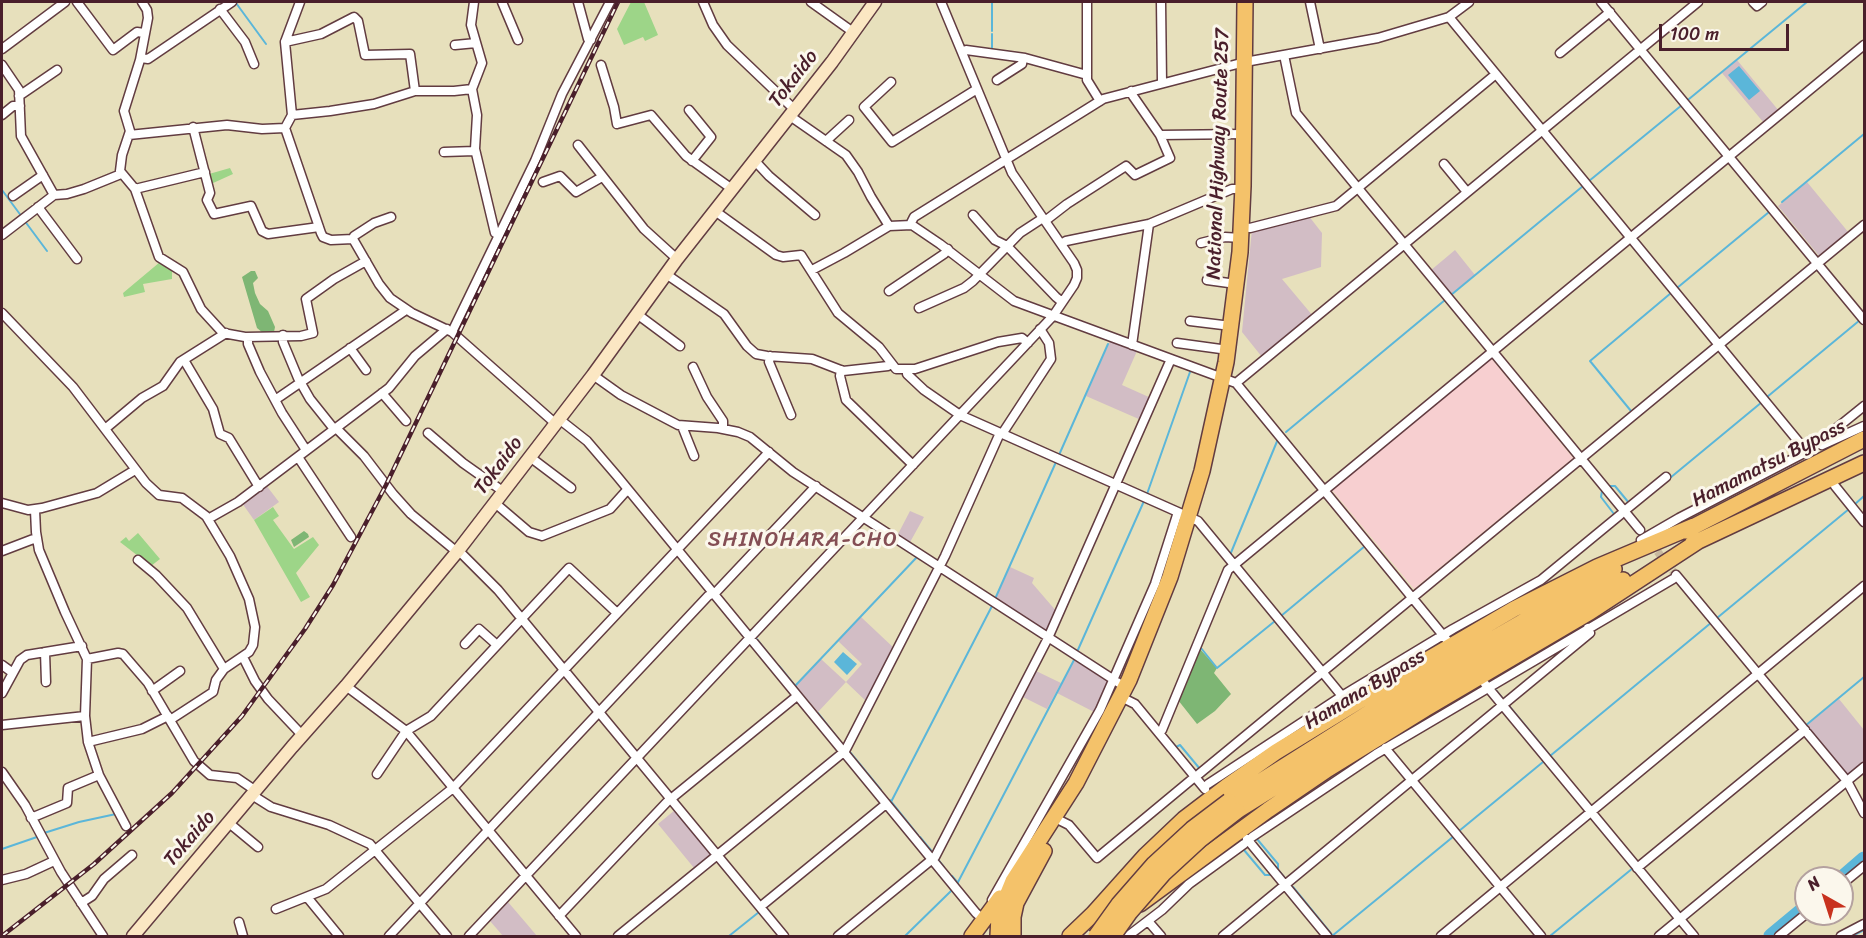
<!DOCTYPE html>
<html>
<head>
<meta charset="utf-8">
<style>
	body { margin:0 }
	#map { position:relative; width:1866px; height:938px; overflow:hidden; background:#e7e0bc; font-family:Sriracha,sans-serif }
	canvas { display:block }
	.frame { position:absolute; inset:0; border:3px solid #4a1f2b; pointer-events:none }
	.north { position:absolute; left:1794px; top:866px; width:60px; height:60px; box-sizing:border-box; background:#fbf7ec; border:2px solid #b4a19f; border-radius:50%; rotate:321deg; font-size:16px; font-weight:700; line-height:24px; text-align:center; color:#4a1f2b }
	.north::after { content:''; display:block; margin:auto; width:21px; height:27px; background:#c8321e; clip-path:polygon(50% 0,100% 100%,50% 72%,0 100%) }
	.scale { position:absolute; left:1659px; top:24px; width:130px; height:27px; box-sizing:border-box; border:3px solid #4a1f2b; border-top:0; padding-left:8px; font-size:18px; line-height:21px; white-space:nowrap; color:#4a1f2b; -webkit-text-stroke:4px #fbf7ec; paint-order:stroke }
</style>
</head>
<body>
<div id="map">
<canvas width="1866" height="938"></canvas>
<div class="frame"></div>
<div class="north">N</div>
<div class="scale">100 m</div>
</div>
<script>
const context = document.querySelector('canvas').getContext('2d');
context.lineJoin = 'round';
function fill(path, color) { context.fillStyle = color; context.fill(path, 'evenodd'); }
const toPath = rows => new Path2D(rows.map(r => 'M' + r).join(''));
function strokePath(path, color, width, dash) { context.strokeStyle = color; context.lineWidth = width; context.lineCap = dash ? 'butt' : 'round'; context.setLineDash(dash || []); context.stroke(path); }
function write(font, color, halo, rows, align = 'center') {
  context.font = font + ' Sriracha,sans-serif'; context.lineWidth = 6; context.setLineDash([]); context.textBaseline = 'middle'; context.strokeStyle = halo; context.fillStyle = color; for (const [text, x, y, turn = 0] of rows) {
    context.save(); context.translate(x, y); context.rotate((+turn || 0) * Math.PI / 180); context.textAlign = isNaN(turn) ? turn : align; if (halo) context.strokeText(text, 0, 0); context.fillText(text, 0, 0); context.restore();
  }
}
fill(toPath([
	[1490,357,1573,458,1414,589,1331,489]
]), '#f7cfd0');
fill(toPath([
	[1737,60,1779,111,1764,123,1722,73],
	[1807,182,1849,233,1820,257,1778,206],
	[1308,215,1322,233,1321,267,1282,279,1313,316,1262,357,1242,332,1252,229],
	[1455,250,1475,275,1450,295,1430,271],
	[1110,341,1137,351,1122,385,1151,398,1141,420,1086,396],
	[266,485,279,502,254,520,242,503],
	[910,511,924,517,909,544,897,536],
	[1010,567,1034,578,1032,583,1057,612,1048,632,1045,633,995,600],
	[861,617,895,649,867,702,846,682,818,712,796,686,821,659,846,682,862,664,838,641],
	[1074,660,1110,683,1096,713,1057,693],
	[1034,670,1061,683,1047,709,1021,696],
	[1839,699,1864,730,1864,763,1849,775,1846,775,1806,726],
	[675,810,711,854,694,868,658,824],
	[508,902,526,923,537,936,503,936,490,921]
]), '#d2bdc5');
fill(toPath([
	[631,2,644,2,658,35,645,41,643,37,624,45,617,29],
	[230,168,233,174,211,184,209,174],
	[160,262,172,268,172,279,143,284,145,292,124,297,123,293],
	[273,507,279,516,273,520,294,549,313,537,319,545,296,573,310,597,301,602,254,520],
	[138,533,160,559,151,566,120,542,126,537,129,541]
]), '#9dd588');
fill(toPath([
	[251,271,255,271,258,278,253,283,255,293,260,304,268,311,275,327,274,332,263,333,257,328,242,277],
	[304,531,308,534,309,537,294,547,291,540],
	[1200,649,1217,668,1214,673,1231,694,1215,711,1197,724,1178,700,1198,650]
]), '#7eb674');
fill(toPath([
	[1739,66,1760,91,1749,100,1728,75],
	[843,652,857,664,847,675,834,662]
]), '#5bb6d9');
strokePath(toPath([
	[236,3,266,44],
	[992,3,992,31],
	[992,34,992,50],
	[1689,99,1807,2],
	[1589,181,1682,105],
	[2,190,22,217],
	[1782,202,1864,134],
	[24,220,47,251],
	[1677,288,1769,212],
	[1451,295,1583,186],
	[1767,397,1860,320],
	[1631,411,1590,361,1671,293],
	[1286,432,1445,300],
	[1059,455,1108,344],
	[1670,478,1762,402],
	[1608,486,1615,486,1629,503],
	[1602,491,1601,497,1614,514],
	[1147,494,1190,372],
	[1854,505,1864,496],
	[1230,555,1278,439],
	[995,599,1056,462],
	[1281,616,1365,546],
	[1717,618,1849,509],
	[756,638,776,663],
	[1201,648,1217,668,1275,621],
	[1077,652,1144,501],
	[779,666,796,687],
	[795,686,917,557],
	[1494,688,1503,699],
	[1509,706,1557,764],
	[818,713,844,746],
	[1805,726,1864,677],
	[1172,742,1176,747,1180,745,1200,769],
	[849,751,881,790],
	[1550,756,1712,622],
	[890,800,918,835],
	[891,802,992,606],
	[1459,831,1543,762],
	[44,833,79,822,116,814],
	[920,837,934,854],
	[1257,839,1278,864,1278,870,1284,877],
	[2,849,37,837],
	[1244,850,1265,875,1273,875],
	[937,858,944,867],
	[952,876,958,883],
	[957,884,1074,660],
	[1293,887,1333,936],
	[729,936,759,912],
	[905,936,952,890],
	[1332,936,1454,836],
	[1550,936,1633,868],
	[1852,936,1864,930]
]), '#5bb6d9', 2);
strokePath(toPath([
	[1842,878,1864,859],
	[1771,936,1806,907]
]), '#5bb6d9', 15);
strokePath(toPath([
	[1650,542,1676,575]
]), '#c8b99f', 8, [8, 4]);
const street = toPath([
	[77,2,113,50,137,32,144,33],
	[142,2,147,10,148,18,140,60,124,111,130,131,122,155,120,171,135,189,159,257,183,272,201,309,223,333,245,337,301,336,313,333,306,299,334,279,366,261],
	[300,2,285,42,292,115,285,128,321,233,323,237,331,240,353,239,379,284,390,298,412,313,452,332],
	[474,2,471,25,482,63,472,89,477,115,475,149,495,233,499,235],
	[502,2,518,40],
	[578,2,588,39,591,40],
	[703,2,713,25,727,45,795,110],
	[811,2,853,32],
	[1087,2,1087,80,1100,101],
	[1161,2,1162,82],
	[1310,2,1320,49],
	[1601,2,1864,320],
	[1753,2,1757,6,1762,2],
	[220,9,245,42,254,64],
	[1449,17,1807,452,1864,406],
	[285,42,321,34,354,17,358,21,365,55,410,54,415,91],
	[455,45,476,43],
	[2,49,65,2],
	[962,52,966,50,1025,58,1087,75],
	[1560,53,1610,12],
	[1284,55,1296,113,1640,530],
	[141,58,148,59,232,2],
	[2,65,19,90,21,136,54,195,67,194,84,189,121,174],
	[601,65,614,107,617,124,651,115,686,156,732,189],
	[997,80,1022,64,1023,58],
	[891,82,864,107,892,142,977,89],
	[19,96,57,70],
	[689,110,711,137,692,161],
	[2,115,13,106,20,106],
	[292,115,330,111,374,104,415,91,454,91,472,89],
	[790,116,846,155,858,172,871,197,889,226],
	[193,127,210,193,207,200,214,214,251,206,262,231,268,234,319,227],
	[129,135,227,125,262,129,285,128],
	[1160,135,1244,134],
	[826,141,849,120],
	[578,145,644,229,677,259],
	[444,152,475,151],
	[755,161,769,176,815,215],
	[1444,164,1467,192],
	[543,182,560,176,576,192,602,177],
	[135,189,205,172],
	[13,196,43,175],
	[38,207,77,259],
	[715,211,776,255,783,257,801,255,838,313,879,347,896,369,915,369,998,342,1022,338,1028,343],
	[973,215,995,240,1007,246,1056,297,1062,302],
	[1045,221,1067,204,1126,166,1135,175,1170,158,1160,135,1133,96,1131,91],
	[910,225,914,217,1103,99,1245,62,1378,38,1449,17,1469,2],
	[1241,227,1250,228,1336,206,1496,74],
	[2,235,54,195],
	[353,239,354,236,374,223,391,217],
	[1201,243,1225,237,1241,238],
	[1061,244,1066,241,1149,224,1232,189,1243,189],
	[812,270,844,253,889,226,912,225,940,244,1014,301,1236,383,1451,645],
	[666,274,724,314,747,346,756,354,767,356,812,359,843,371,888,366,891,363],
	[1207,280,1236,284],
	[889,291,944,254,948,249],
	[919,308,964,288,973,281,1020,233,1043,218],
	[2,313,73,387,146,483,159,495,182,498,206,516,230,556,249,599,255,627,253,645,249,652,224,669,216,680,213,692,170,720],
	[637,314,680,346],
	[1190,321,1231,326],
	[283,335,283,342,298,378,310,399,334,429],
	[248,337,248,344,260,372,282,413,306,450],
	[1177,343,1228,350],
	[1132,345,1149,224],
	[350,348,366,370],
	[770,356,769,362,791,415],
	[184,360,213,409,220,434,229,438,259,487],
	[693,367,707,397,723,421,723,429],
	[841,370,840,376,846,400,913,465],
	[907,370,907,374,924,390,960,415,1198,521,1342,696],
	[593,375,621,395,678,425,718,428,738,432,750,437,793,472,1125,687],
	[1236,383,1698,2],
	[382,393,406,421],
	[275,400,406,310],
	[559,419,587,441,617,476,976,913,984,920],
	[556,424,452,332,535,161,562,94,610,2],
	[682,426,694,456],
	[336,428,364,456,393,494,411,514,457,552],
	[105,429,142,398,163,386,180,362,226,333],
	[428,433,463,463,504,492],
	[1002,434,1051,359,1049,343,1040,329],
	[1822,445,1864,426],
	[298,457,351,537],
	[530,457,571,488],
	[1831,478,1835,486,1864,522],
	[2,503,28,510,42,508,97,493,135,470],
	[495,503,529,532,542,536,610,509,627,490],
	[1628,508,1666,477],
	[35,510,36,532,39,550,65,612,87,659,85,716,88,742,99,775,126,826],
	[208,519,238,502,389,388,415,356,447,329],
	[1641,540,1679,518,1810,450],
	[458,550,498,590,784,936],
	[2,551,36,538],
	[138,560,156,575,187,608,224,669],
	[1676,575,1847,781,1864,813],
	[465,644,479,629,497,645],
	[45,652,46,682],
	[243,657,255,681,268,699,302,735],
	[87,659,118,653,123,654,148,683,194,761,210,775,237,778,256,791],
	[2,665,13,673],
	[1485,684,1694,936],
	[346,686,406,731,576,936],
	[152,691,180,671],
	[2,693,20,660,27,655,82,646],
	[1121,697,1135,704,1205,789],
	[2,725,85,716],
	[1159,733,1162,730,1228,570,1864,45],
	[88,742,142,729,168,716],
	[1385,748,1541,936],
	[2,772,25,805,61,872,103,936],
	[377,774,406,731,431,716,569,568,617,613],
	[1199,774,1864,225],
	[1208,784,1342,696,1453,629,1541,580,1620,515],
	[252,795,271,807,329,825,370,844,447,936],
	[31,818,67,803,68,788,99,775],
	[1059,820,1069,825,1097,858,1191,780],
	[229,823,258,847],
	[1252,837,1376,754,1673,579],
	[1247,839,1327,936],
	[1637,868,1805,730],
	[2,880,26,874,54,861],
	[1842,884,1864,866],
	[307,897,339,936],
	[992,900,1100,710,1155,584,1178,512],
	[81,903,92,896,104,879,132,855],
	[760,907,886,804],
	[276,909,326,889,453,788,769,452],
	[559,916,667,802,797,696],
	[1148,921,1161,936],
	[239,922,243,936],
	[389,936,708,596,717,591,816,486],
	[469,936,1053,316,1074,285,1077,278,1077,270,1074,263,1012,173,941,2],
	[618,936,845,751,945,556,1000,433],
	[838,936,935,857,1048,638,1171,359],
	[1128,936,1162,910,1189,884,1244,844],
	[1223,936,1590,633,1588,628],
	[1441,936,1864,586],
	[1659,936,1864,767],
	[1779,936,1806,914],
	[1841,936,1864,924]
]);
const secondary = toPath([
	[133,936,292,747,346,686,457,552,593,375,677,259,832,62,875,2]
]);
const highway = toPath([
	[1685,531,1864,439],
	[1692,544,1864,463],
	[1229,801,1411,686,1614,569],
	[1237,811,1418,698,1623,580],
	[1140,904,1268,810,1328,769,1425,709,1590,612,1700,540],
	[972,936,1000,898],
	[998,936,999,915,1013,881,1076,783,1129,680,1170,577,1202,471,1226,362,1240,252,1243,186,1245,2],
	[1013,936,1013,917,1016,903,1044,851],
	[1070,936,1093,914,1145,856,1184,819,1226,787,1276,752,1403,674,1514,609,1597,567,1694,526]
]);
strokePath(street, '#623c41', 11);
strokePath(secondary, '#623c41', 15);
strokePath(highway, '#623c41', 18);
strokePath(street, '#fff', 8);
strokePath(secondary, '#fbe7c3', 12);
strokePath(highway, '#f4c26a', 15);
const rail = toPath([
	[2,936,94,864,172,793,242,716,305,629,333,585,386,485,618,2]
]);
strokePath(rail, '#4a1f2b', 4.5);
strokePath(rail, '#fbf7ec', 2, [7]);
const highwayBridge = toPath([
	[1096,936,1119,904,1154,864,1192,829,1229,801],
	[1113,936,1130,912,1163,874,1201,839,1237,811]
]);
strokePath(highwayBridge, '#623c41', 18, []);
strokePath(highwayBridge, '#f4c26a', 15);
write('20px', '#4a1f2b', '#fbf7ec', [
	["Tokaido",794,79,-52],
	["National Highway Route 257",1219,154,-88],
	["Hamamatsu Bypass",1769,464,-27],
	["Tokaido",499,466,-53],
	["Hamana Bypass",1365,690,-31],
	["Tokaido",190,839,-49]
]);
context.letterSpacing = '1.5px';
write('21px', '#844e54', '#fbf7ec', [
	["SHINOHARA-CHO",803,541]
]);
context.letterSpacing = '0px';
</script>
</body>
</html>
